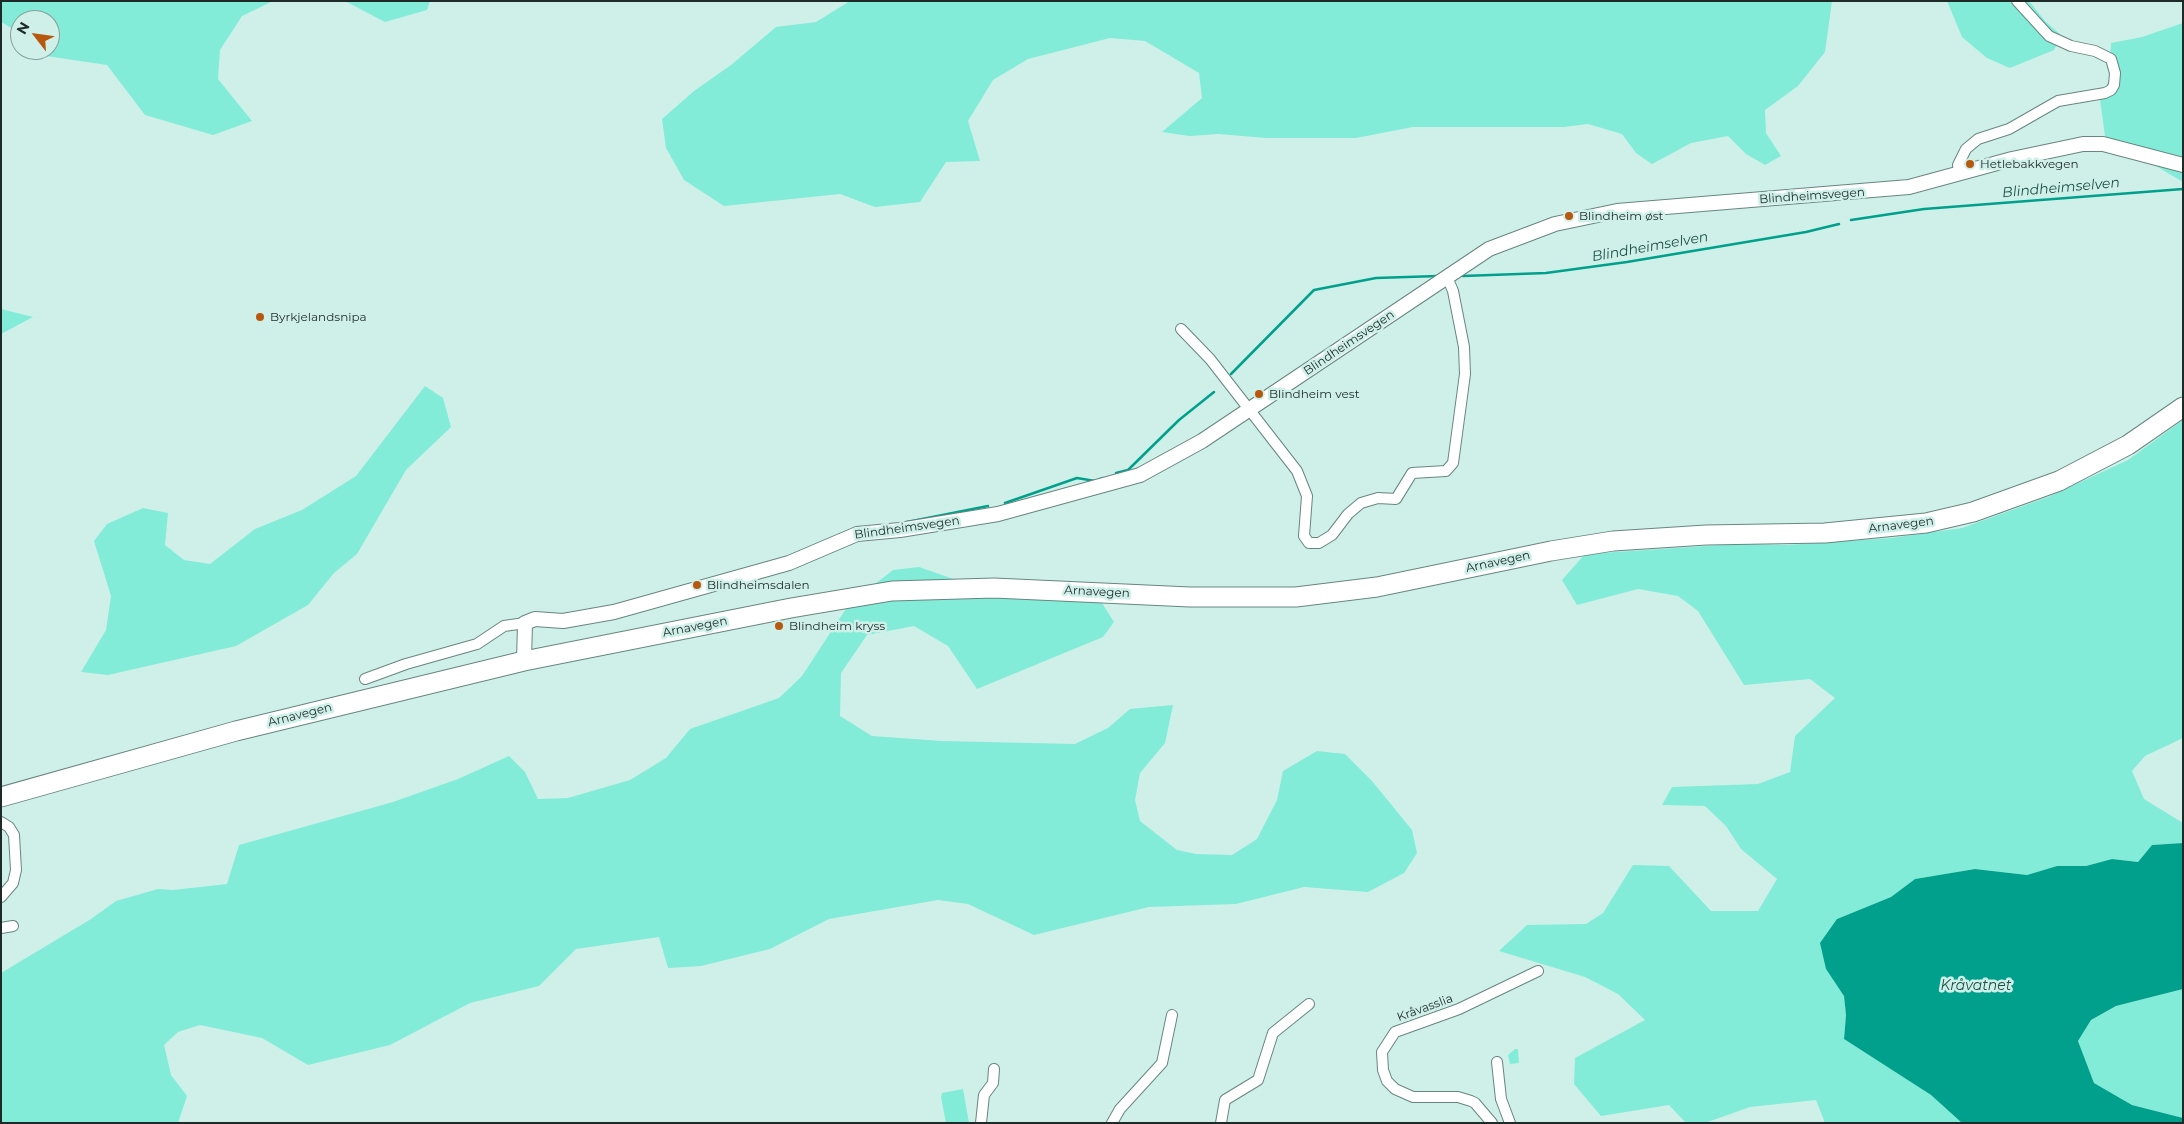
<!DOCTYPE html>
<html>
<head>
<meta charset="utf-8">
<style>
	body { margin:0 }
	#map { position:relative; width:2184px; height:1124px; overflow:hidden; background:#cff0e9; font-family:Montserrat,sans-serif }
	canvas { display:block }
	.frame { position:absolute; inset:0; border:2px solid #1e2a28; pointer-events:none }
	.north { position:absolute; left:10px; top:10px; width:50px; height:50px; box-sizing:border-box; background:#cff0e9; border:1px solid #88a19c; border-radius:50%; rotate:300deg; font-size:14px; font-weight:700; line-height:20px; text-align:center; color:#1e2a28 }
	.north::after { content:''; display:block; margin:auto; width:18px; height:22px; background:#b7580e; clip-path:polygon(50% 0,100% 100%,50% 72%,0 100%) }
</style>
</head>
<body>
<div id="map">
<canvas width="2184" height="1124"></canvas>
<div class="frame"></div>
<div class="north">N</div>
</div>
<script>
const context = document.querySelector('canvas').getContext('2d');
context.lineJoin = 'round';
function fill(path, color) { context.fillStyle = color; context.fill(path, 'evenodd'); }
const toPath = rows => new Path2D(rows.map(r => 'M' + r).join(''));
function strokePath(path, color, width, dash) { context.strokeStyle = color; context.lineWidth = width; context.lineCap = dash ? 'butt' : 'round'; context.setLineDash(dash || []); context.stroke(path); }
function write(font, color, halo, rows, align = 'center') {
  context.font = font + ' Montserrat,sans-serif'; context.lineWidth = 5; context.setLineDash([]); context.textBaseline = 'middle'; context.strokeStyle = halo; context.fillStyle = color; for (const [text, x, y, turn = 0] of rows) {
    context.save(); context.translate(x, y); context.rotate((+turn || 0) * Math.PI / 180); context.textAlign = isNaN(turn) ? turn : align; if (halo) context.strokeText(text, 0, 0); context.fillText(text, 0, 0); context.restore();
  }
}
fill(toPath([
	[1,1,273,1,242,16,220,50,218,79,252,121,213,135,145,115,107,65,46,56,40,50,50,50,50,20,20,20,20,33,1,22],
	[345,1,430,1,427,10,385,22],
	[850,1,1832,1,1825,52,1798,86,1765,110,1766,133,1781,156,1765,165,1746,154,1728,136,1691,143,1652,164,1636,153,1622,134,1588,124,1564,127,1413,127,1356,138,1266,138,1218,134,1190,136,1162,132,1202,98,1199,73,1145,41,1110,38,1028,59,993,80,968,121,980,161,946,162,920,202,875,207,840,194,724,206,684,180,666,148,662,119,694,91,731,65,776,27,816,22],
	[1947,1,2029,1,2045,21,2062,36,2054,50,2010,68,1987,58,1962,37],
	[2183,23,2183,182,2139,156,2118,151,2105,136,2100,100,2109,80,2111,43,2142,37],
	[1,309,33,317,1,334],
	[425,386,443,398,451,427,406,470,357,554,334,573,308,605,236,646,108,675,81,672,106,630,111,596,94,541,107,524,143,508,168,513,165,545,184,560,210,564,255,529,302,510,356,476],
	[2183,420,2183,738,2145,756,2132,771,2144,799,2183,823,2183,843,2152,845,2138,862,2112,859,2086,866,2057,866,2027,875,1975,869,1915,879,1891,897,1837,919,1826,969,1844,995,1846,1015,1844,1039,1931,1095,1962,1123,1825,1123,1816,1100,1750,1107,1705,1123,1686,1123,1669,1105,1601,1116,1574,1084,1575,1058,1645,1020,1618,994,1585,977,1499,951,1527,925,1586,924,1603,913,1633,865,1669,866,1711,911,1758,911,1777,879,1741,849,1726,826,1705,806,1662,805,1672,787,1758,784,1790,772,1795,736,1835,698,1810,679,1744,685,1698,611,1678,596,1638,589,1577,605,1562,580,1585,554,1737,544,1787,545,1892,538,1962,528,2048,497,2128,460],
	[919,567,965,583,1077,596,1102,603,1114,622,1103,637,977,689,948,646,914,626,867,635,841,673,840,716,872,736,942,741,1075,744,1108,728,1130,709,1173,705,1165,743,1140,773,1135,800,1140,821,1177,850,1196,854,1232,855,1257,839,1277,800,1283,771,1317,751,1345,754,1372,781,1412,830,1417,853,1404,873,1368,892,1304,887,1236,904,1149,907,1034,935,968,904,938,900,829,919,770,949,701,966,668,968,659,937,576,949,539,986,470,1003,390,1045,308,1065,262,1038,200,1025,178,1032,164,1045,171,1075,187,1096,178,1123,1,1123,1,973,91,919,116,901,158,889,173,890,227,884,239,845,393,802,458,779,509,756,525,772,538,799,568,798,630,780,666,758,690,729,779,698,802,676,849,604,893,570],
	[2183,989,2183,1118,2132,1105,2094,1083,2078,1041,2091,1020,2116,1006],
	[1515,1049,1518,1049,1519,1063,1510,1064,1508,1055],
	[963,1089,969,1123,946,1123,941,1097,942,1093]
]), '#82ecd8');
fill(toPath([
	[2183,843,2183,989,2116,1006,2091,1020,2078,1041,2094,1083,2132,1105,2183,1118,2183,1123,1962,1123,1931,1095,1844,1039,1846,1015,1844,996,1826,969,1820,943,1837,919,1891,897,1915,879,1975,869,2027,875,2057,866,2086,866,2112,859,2138,862,2152,845]
]), '#00a08d');
strokePath(toPath([
	[1851,220,1924,209,2183,189],
	[1463,276,1546,273,1627,262,1806,232,1839,224],
	[1231,374,1314,290,1376,278,1438,276],
	[1116,473,1128,470,1179,420,1214,392],
	[1005,503,1077,478,1095,481,1103,478],
	[907,522,988,506]
]), '#00a08d', 2.5);
const street = toPath([
	[1959,173,1958,165,1966,149,1978,139,2009,129,2058,101,2105,93,2111,90,2114,85,2115,73,2111,59,2095,51,2071,46,2049,36,2017,1],
	[1181,329,1210,359,1297,471,1307,496,1304,536,1309,543,1319,543,1332,535,1348,514,1361,503,1378,498,1396,499,1412,473,1446,471,1453,463,1465,374,1464,347,1453,291,1447,277],
	[365,679,406,664,477,644,504,626,525,623],
	[1,822,9,827,14,835,16,870,13,883,1,897],
	[1,928,13,926],
	[1497,1062,1501,1099,1510,1123],
	[981,1123,984,1095,993,1083,994,1069],
	[1112,1123,1120,1109,1162,1063,1172,1015],
	[1221,1123,1225,1100,1258,1080,1273,1033,1309,1004],
	[1492,1123,1475,1103,1471,1101,1458,1097,1413,1097,1395,1089,1387,1081,1383,1070,1382,1052,1395,1032,1459,1009,1538,971]
]);
const secondary = toPath([
	[524,661,525,623,535,619,563,621,614,612,789,563,857,534,900,530,998,514,1140,475,1202,441,1489,249,1555,224,1617,211,1909,187,2012,159,2083,144,2103,144,2183,165]
]);
const highway = toPath([
	[1,797,236,731,524,661,791,608,892,591,994,588,1190,597,1296,597,1377,587,1551,551,1613,541,1706,535,1825,533,1926,523,1973,512,2059,481,2128,445,2183,407]
]);
strokePath(street, '#67867f', 12);
strokePath(secondary, '#67867f', 16);
strokePath(highway, '#67867f', 21);
strokePath(street, '#fff', 10);
strokePath(secondary, '#fff', 14);
strokePath(highway, '#fff', 19);
for (const [x, y, r, color] of [
	[1970,164,5,"#b7580e"],
	[1569,216,5,"#b7580e"],
	[260,317,5,"#b7580e"],
	[1259,394,5,"#b7580e"],
	[697,585,5,"#b7580e"],
	[779,626,5,"#b7580e"]
]) { const dot = new Path2D(); dot.arc(x, y, r, 0, 2 * Math.PI); context.fillStyle = color; context.fill(dot); strokePath(dot, '#cff0e9', 2); }
write('12px', '#1e2a28', '#cff0e9', [
	["Hetlebakkvegen",1980,164],
	["Blindheim øst",1579,216],
	["Byrkjelandsnipa",270,317],
	["Blindheim vest",1269,394],
	["Blindheimsdalen",707,585],
	["Blindheim kryss",789,626]
], 'left');
write('12px', '#1e2a28', '#cff0e9', [
	["Blindheimsvegen",1812,196,-4],
	["Blindheimsvegen",1349,343,-34],
	["Arnavegen",1901,525,-7],
	["Blindheimsvegen",907,528,-8],
	["Arnavegen",1498,562,-12],
	["Arnavegen",1097,592,3],
	["Arnavegen",695,627,-11],
	["Arnavegen",300,715,-14],
	["Kråvasslia",1425,1008,-20]
]);
write('italic 14px', '#1a4f46', '#cff0e9', [
	["Blindheimselven",2061,188,-5],
	["Blindheimselven",1650,247,-10],
	["Kråvatnet",1976,986]
]);
</script>
</body>
</html>
